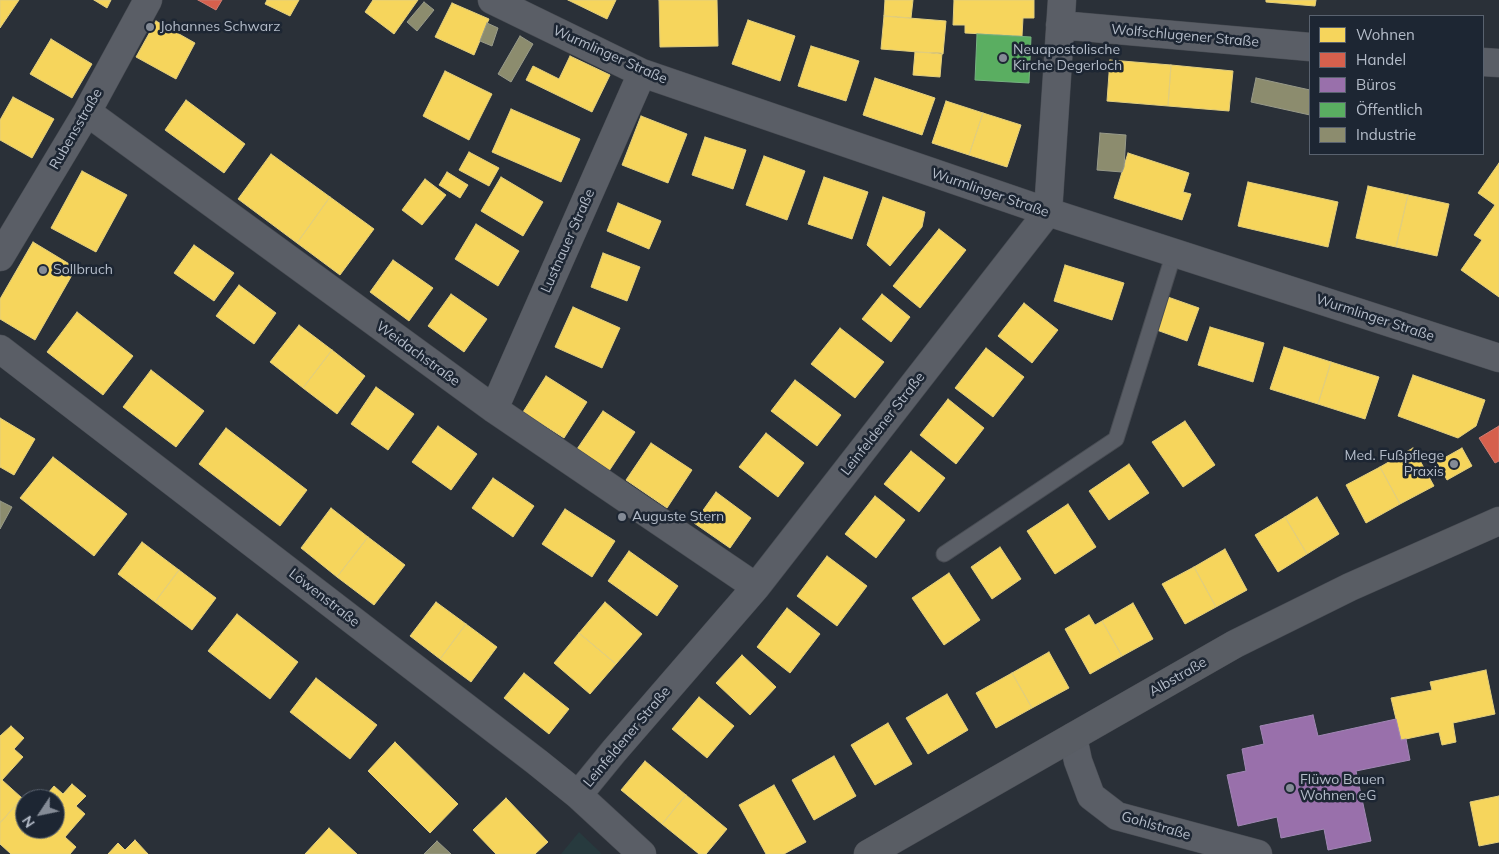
<!DOCTYPE html>
<html>
<head>
<meta charset="utf-8">
<style>
	body { margin:0 }
	#map { position:relative; width:1499px; height:854px; overflow:hidden; background:#2a3038; font-family:Mulish,sans-serif }
	canvas { display:block }
	.legend { position:absolute; left:1309px; top:15px; width:175px; height:140px; box-sizing:border-box; background:#1d2633; border:1px solid #59626f; margin:0; padding:6px 9px; list-style:none; font-size:15px; color:#b4bcc9 }
	.legend li { display:flex; align-items:center; gap:10px; height:25px }
	.legend b { width:25px; border:1px solid #59626f }
	.north { position:absolute; left:15px; top:789px; width:50px; height:50px; box-sizing:border-box; background:#1d2633; border:1px solid #59626f; border-radius:50%; rotate:236deg; font-size:14px; font-weight:700; line-height:20px; text-align:center; color:#b4bcc9 }
	.north::after { content:''; display:block; margin:auto; width:18px; height:22px; background:#848b96; clip-path:polygon(50% 0,100% 100%,50% 72%,0 100%) }
</style>
</head>
<body>
<div id="map">
<canvas width="1499" height="854"></canvas>
<ul class="legend">
<li><b style="height:14px;background:#f6d55c"></b>Wohnen</li>
<li><b style="height:14px;background:#d6604d"></b>Handel</li>
<li><b style="height:14px;background:#9970ab"></b>Büros</li>
<li><b style="height:14px;background:#5aae61"></b>Öffentlich</li>
<li><b style="height:14px;background:#8c8c6e"></b>Industrie</li>
</ul>
<div class="north">N</div>
</div>
<script>
const context = document.querySelector('canvas').getContext('2d');
context.lineJoin = 'round';
function fill(path, color) { context.fillStyle = color; context.fill(path, 'evenodd'); }
const toPath = rows => new Path2D(rows.map(r => 'M' + r).join(''));
function strokePath(path, color, width, dash) { context.strokeStyle = color; context.lineWidth = width; context.lineCap = dash ? 'butt' : 'round'; context.setLineDash(dash || []); context.stroke(path); }
function write(font, color, halo, rows, align = 'center') {
  context.font = font + ' Mulish,sans-serif'; context.lineWidth = 5; context.setLineDash([]); context.textBaseline = 'middle'; context.strokeStyle = halo; context.fillStyle = color; for (const [text, x, y, turn = 0] of rows) {
    context.save(); context.translate(x, y); context.rotate((+turn || 0) * Math.PI / 180); context.textAlign = isNaN(turn) ? turn : align; if (halo) context.strokeText(text, 0, 0); context.fillText(text, 0, 0); context.restore();
  }
}
fill(toPath([
	[579,832,600,852,601,854,561,854]
]), '#273a3e');
const homes = toPath([
	[0,0,19,0,0,28,0,0],
	[94,0,111,0,107,8,94,0],
	[267,0,299,0,290,16,265,4,267,0],
	[373,0,418,0,394,34,365,12,373,0],
	[568,0,616,0,607,19,568,0],
	[659,0,717,0,718,46,660,47,659,0],
	[885,0,913,0,911,18,884,16,885,0],
	[954,0,1034,0,1034,18,1023,18,1022,36,965,33,965,25,953,25,954,0],
	[1266,0,1316,0,1315,6,1266,2,1266,0],
	[452,3,489,19,474,55,435,37,452,3],
	[884,16,946,21,943,54,881,49,884,16],
	[748,20,795,36,780,81,732,64,748,20],
	[156,21,195,43,176,79,136,57,156,21],
	[51,39,92,64,72,98,30,74,51,39],
	[811,46,859,61,846,101,798,86,811,46],
	[915,52,942,53,940,77,913,75,915,52],
	[570,56,610,75,592,112,526,80,533,66,559,79,570,56],
	[1110,60,1171,65,1168,106,1107,101,1110,60],
	[1171,65,1233,71,1229,111,1168,106,1171,65],
	[445,71,492,94,469,140,423,116,445,71],
	[875,78,935,98,922,135,863,115,875,78],
	[13,97,54,119,32,158,0,140,0,120,13,97],
	[186,100,245,144,224,173,165,130,186,100],
	[946,101,983,113,969,155,932,143,946,101],
	[511,109,580,139,561,182,492,152,511,109],
	[983,113,1021,125,1007,167,969,155,983,113],
	[641,116,687,134,668,183,622,165,641,116],
	[705,137,746,150,733,189,692,175,705,137],
	[469,152,499,168,489,186,459,170,469,152],
	[1128,153,1189,173,1183,192,1191,194,1182,220,1114,198,1128,153],
	[271,154,330,197,297,243,238,199,271,154],
	[764,156,805,171,787,220,746,205,764,156],
	[1499,163,1499,297,1461,270,1482,240,1474,235,1495,205,1478,193,1499,163],
	[82,171,127,195,96,252,51,228,82,171],
	[447,172,468,185,460,198,439,185,447,172],
	[501,177,543,202,523,236,481,211,501,177],
	[824,177,868,192,852,239,808,224,824,177],
	[425,179,446,195,422,225,402,210,425,179],
	[1248,182,1338,202,1328,247,1238,226,1248,182],
	[1368,186,1408,195,1396,247,1356,238,1368,186],
	[1408,195,1449,204,1437,256,1396,247,1408,195],
	[330,197,374,229,340,275,297,243,330,197],
	[883,197,925,212,922,227,890,266,867,245,883,197],
	[618,203,661,221,649,249,607,231,618,203],
	[476,224,519,251,498,286,455,259,476,224],
	[939,229,966,250,920,308,893,286,939,229],
	[33,242,76,268,35,340,0,319,0,299,33,242],
	[194,245,234,273,214,301,174,273,194,245],
	[603,253,640,267,627,301,591,287,603,253],
	[393,260,433,288,409,321,370,292,393,260],
	[1065,265,1124,283,1112,320,1054,301,1065,265],
	[239,285,276,313,254,344,216,316,239,285],
	[451,294,487,319,464,352,428,326,451,294],
	[882,294,910,317,891,342,862,319,882,294],
	[1165,296,1199,308,1187,341,1154,329,1165,296],
	[1024,303,1058,330,1032,363,998,336,1024,303],
	[573,307,620,328,602,368,555,347,573,307],
	[77,312,133,356,103,395,47,352,77,312],
	[299,325,332,350,303,388,270,362,299,325],
	[1210,327,1264,343,1253,382,1198,365,1210,327],
	[840,328,884,362,855,398,811,364,840,328],
	[1284,347,1331,362,1318,404,1270,389,1284,347],
	[986,348,1024,377,993,417,955,388,986,348],
	[332,350,365,376,337,414,303,388,332,350],
	[1331,362,1379,377,1365,419,1318,404,1331,362],
	[151,370,204,411,176,447,123,407,151,370],
	[1413,375,1485,400,1476,426,1458,438,1398,416,1413,375],
	[546,376,587,402,564,438,523,412,546,376],
	[795,380,841,415,817,446,771,411,795,380],
	[376,387,414,414,388,450,351,424,376,387],
	[948,399,984,428,956,464,920,435,948,399],
	[603,411,635,432,609,471,577,449,603,411],
	[0,418,35,439,14,475,0,467,0,418],
	[1185,421,1215,465,1183,487,1152,442,1185,421],
	[438,426,477,454,451,490,412,462,438,426],
	[226,428,307,490,280,526,199,464,226,428],
	[766,433,804,463,778,497,739,467,766,433],
	[651,443,692,470,667,508,626,480,651,443],
	[1413,448,1434,486,1400,504,1380,467,1413,448],
	[1462,448,1472,466,1447,480,1437,462,1462,448],
	[911,451,945,478,919,512,884,484,911,451],
	[53,457,127,514,94,556,20,498,53,457],
	[1129,464,1149,493,1109,520,1089,491,1129,464],
	[1380,467,1400,504,1366,523,1346,485,1380,467],
	[493,478,534,506,513,537,472,508,493,478],
	[716,492,751,518,730,548,694,523,716,492],
	[875,496,905,520,876,558,845,534,875,496],
	[1317,497,1339,534,1307,554,1285,517,1317,497],
	[1068,504,1096,547,1055,574,1027,531,1068,504],
	[331,508,368,537,337,577,301,548,331,508],
	[565,509,615,541,592,577,542,544,565,509],
	[1285,517,1307,554,1278,572,1255,535,1285,517],
	[368,537,405,565,374,605,337,577,368,537],
	[142,542,179,570,155,602,118,574,142,542],
	[1000,547,1021,579,992,599,971,567,1000,547],
	[1225,549,1247,590,1216,607,1194,567,1225,549],
	[629,551,678,586,657,616,608,581,629,551],
	[827,556,867,586,837,626,797,596,827,556],
	[1194,567,1216,607,1185,624,1162,584,1194,567],
	[179,570,216,598,192,630,155,602,179,570],
	[949,573,980,620,944,645,912,598,949,573],
	[436,602,466,624,440,659,410,636,436,602],
	[605,602,642,634,616,664,579,633,605,602],
	[1133,603,1153,639,1122,656,1102,621,1133,603],
	[787,608,820,634,790,673,757,647,787,608],
	[237,614,298,662,270,699,208,651,237,614],
	[1089,615,1095,625,1102,621,1122,656,1090,674,1065,629,1089,615],
	[466,624,497,647,471,682,440,659,466,624],
	[579,633,616,664,590,694,554,663,579,633],
	[1049,652,1069,688,1032,708,1012,673,1049,652],
	[742,655,776,687,750,715,716,683,742,655],
	[1486,670,1495,714,1453,723,1456,742,1442,745,1439,732,1401,740,1391,698,1432,690,1430,682,1486,670],
	[524,673,569,709,549,734,504,698,524,673],
	[1012,673,1032,708,996,728,976,693,1012,673],
	[316,678,377,725,350,759,290,712,316,678],
	[947,694,968,730,928,754,906,718,947,694],
	[699,697,734,726,707,758,672,729,699,697],
	[888,723,912,764,875,785,851,745,888,723],
	[11,726,24,738,14,749,23,757,2,780,22,798,0,823,0,736,11,726],
	[395,742,458,804,430,833,368,771,395,742],
	[834,756,856,796,814,820,792,780,834,756],
	[645,761,686,795,662,824,621,790,645,761],
	[72,784,86,796,76,806,85,814,65,837,76,847,70,854,11,854,0,844,0,823,22,798,25,801,25,829,55,829,55,799,43,799,54,786,63,794,72,784],
	[774,785,806,842,784,854,766,854,739,805,774,785],
	[686,795,727,829,706,854,699,854,662,824,686,795],
	[1499,796,1499,842,1479,846,1470,802,1499,796],
	[506,798,548,842,535,854,496,854,473,830,506,798],
	[329,828,357,854,305,854,329,828],
	[135,840,148,854,108,854,118,843,125,850,135,840]
]);
fill(homes, '#f6d55c');
strokePath(homes, '#e2ce7d', 1);
const shops = toPath([
	[198,0,222,0,216,10,198,0],
	[1499,426,1499,461,1495,463,1479,438,1499,426]
]);
fill(shops, '#d6604d');
strokePath(shops, '#cc7c72', 1);
const offices = toPath([
	[1313,715,1318,736,1396,719,1401,740,1406,739,1410,760,1356,771,1371,841,1328,850,1324,829,1281,838,1277,817,1238,826,1227,775,1246,771,1242,749,1264,744,1260,726,1313,715]
]);
fill(offices, '#9970ab');
strokePath(offices, '#a187b4', 1);
const public = toPath([
	[977,34,1031,37,1029,83,975,80,977,34]
]);
fill(public, '#5aae61');
strokePath(public, '#75b280', 1);
const industry = toPath([
	[424,2,434,10,417,31,407,22,424,2],
	[487,23,498,28,492,46,480,41,487,23],
	[520,36,533,44,511,82,498,74,520,36],
	[1256,78,1310,90,1310,115,1251,102,1256,78],
	[1100,133,1126,135,1124,167,1122,172,1097,170,1100,133],
	[0,501,12,507,0,529,0,501],
	[437,841,451,854,424,854,437,841]
]);
fill(industry, '#8c8c6e');
strokePath(industry, '#989a89', 1);
const lane = toPath([
	[944,554,1116,439,1174,253]
]);
const street = toPath([
	[492,0,642,73,1048,212,1499,358],
	[1060,25,1310,47],
	[1483,62,1499,63],
	[87,112,494,409,756,587],
	[0,257,87,112,148,0],
	[0,349,537,762,578,795,642,854],
	[494,409,642,73],
	[1073,737,1078,761,1091,796,1117,816,1258,854],
	[578,795,614,751,756,587,1048,212,1062,0]
]);
const secondary = toPath([
	[868,854,1235,644,1350,587,1499,521]
]);
strokePath(lane, '#484c53', 17);
strokePath(street, '#484c53', 29);
strokePath(secondary, '#484c53', 29);
strokePath(lane, '#5a5e66', 15);
strokePath(street, '#5a5e66', 28);
strokePath(secondary, '#595d64', 28);
for (const [x, y, r, color] of [
	[150,27,5,"#848b96"],
	[1003,58,5,"#848b96"],
	[43,270,5,"#848b96"],
	[1454,464,5,"#848b96"],
	[622,517,5,"#848b96"],
	[1290,788,5,"#848b96"]
]) { const dot = new Path2D(); dot.arc(x, y, r, 0, 2 * Math.PI); context.fillStyle = color; context.fill(dot); strokePath(dot, '#1d2633', 2); }
write('14px', '#b4bcc9', '#1d2633', [
	["Johannes Schwarz",160,27],
	["Neuapostolische",1013,50],
	["Kirche Degerloch",1013,66],
	["Sollbruch",53,270],
	["Med. Fußpflege",1444,456,"right"],
	["Praxis",1444,472,"right"],
	["Auguste Stern",632,517],
	["Flüwo Bauen",1300,780],
	["Wohnen eG",1300,796]
], 'left');
write('14px', '#b4bcc9', '#1d2633', [
	["Wolfschlugener Straße",1185,36,5],
	["Wurmlinger Straße",610,55,24],
	["Rubensstraße",76,129,-60],
	["Wurmlinger Straße",990,193,19],
	["Lustnauer Straße",568,241,-66],
	["Wurmlinger Straße",1375,318,18],
	["Weidachstraße",418,354,36],
	["Leinfeldener Straße",883,424,-52],
	["Löwenstraße",324,598,38],
	["Albstraße",1178,677,-30],
	["Leinfeldener Straße",627,737,-50],
	["Gohlstraße",1156,826,16]
]);
</script>
</body>
</html>
